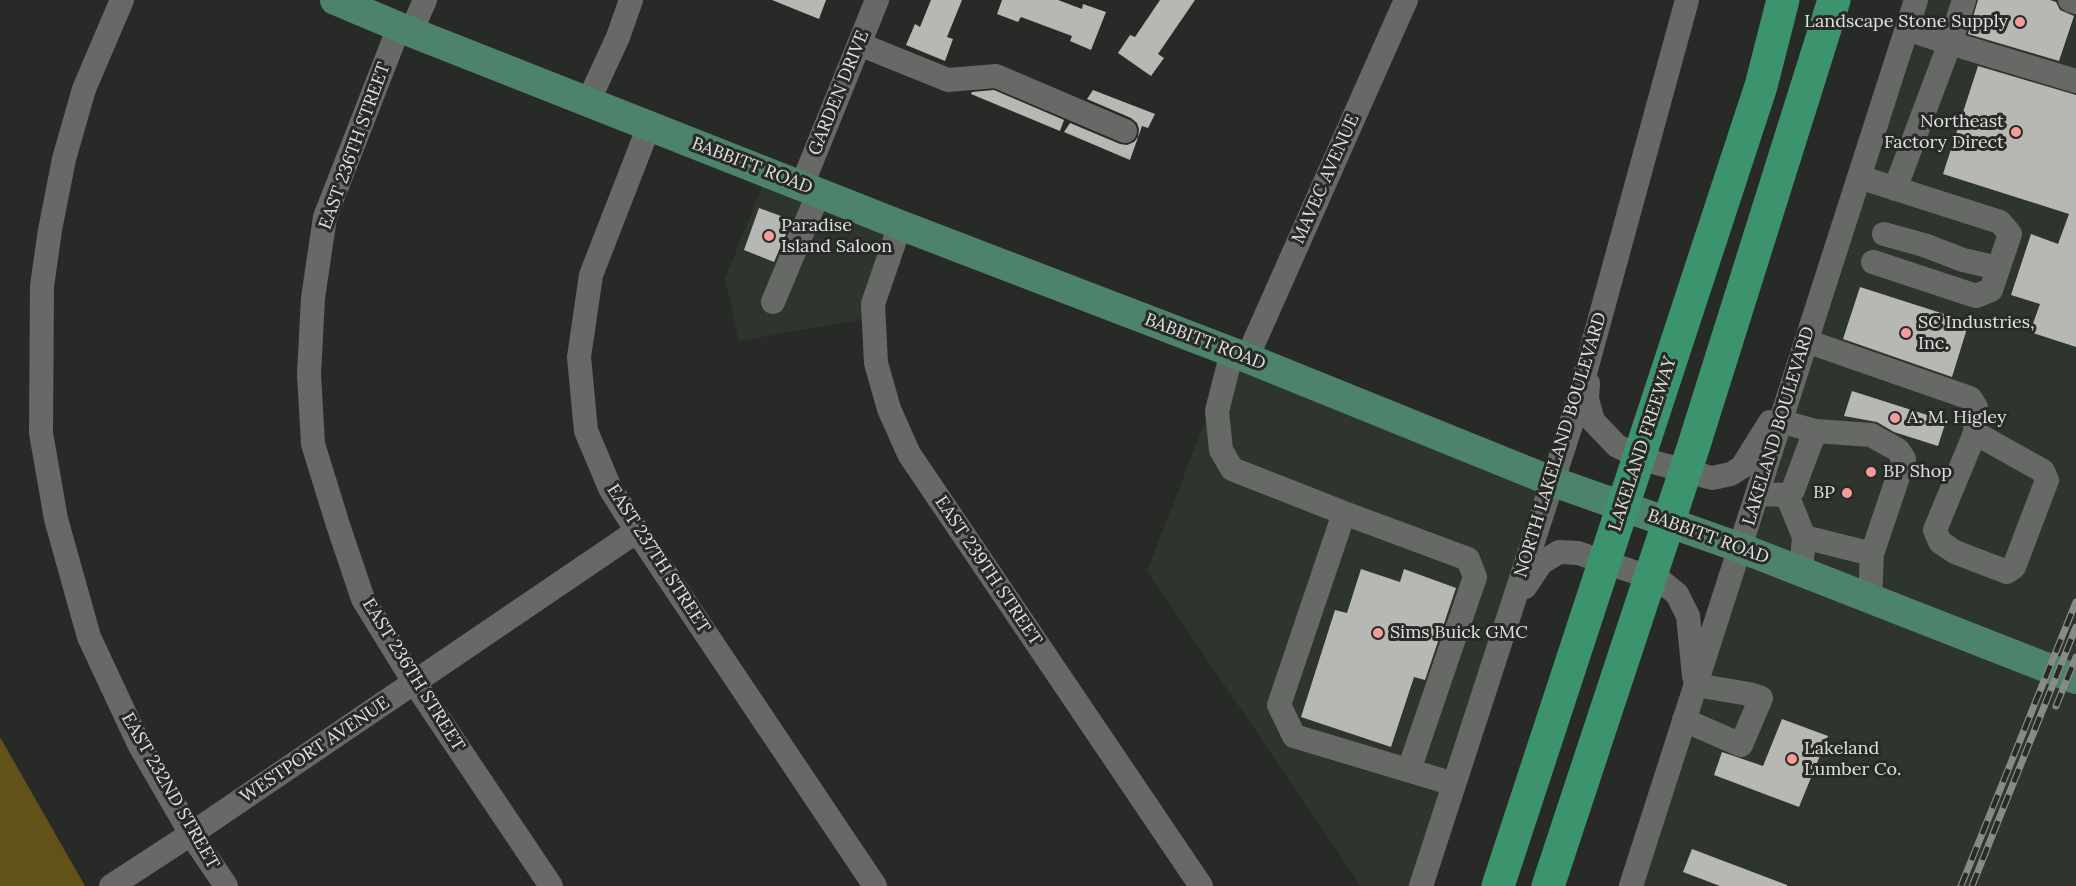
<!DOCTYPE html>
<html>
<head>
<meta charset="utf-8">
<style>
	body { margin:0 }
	canvas { display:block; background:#282a27 }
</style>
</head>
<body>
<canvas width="2076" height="886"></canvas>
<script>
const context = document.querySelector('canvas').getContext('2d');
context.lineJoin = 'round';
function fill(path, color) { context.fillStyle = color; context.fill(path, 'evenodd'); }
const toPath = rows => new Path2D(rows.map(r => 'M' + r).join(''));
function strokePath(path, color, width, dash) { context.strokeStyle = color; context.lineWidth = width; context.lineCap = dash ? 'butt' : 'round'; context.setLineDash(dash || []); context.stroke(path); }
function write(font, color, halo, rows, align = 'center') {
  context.font = font + ' Lora,serif'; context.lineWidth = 6; context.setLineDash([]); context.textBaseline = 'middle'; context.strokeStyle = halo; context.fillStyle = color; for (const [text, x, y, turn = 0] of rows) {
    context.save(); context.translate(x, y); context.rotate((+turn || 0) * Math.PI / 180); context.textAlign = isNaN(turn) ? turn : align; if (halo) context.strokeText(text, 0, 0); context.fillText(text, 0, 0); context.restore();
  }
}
fill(toPath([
	[1916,0,2076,0,2076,886,1631,886],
	[768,172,900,225,874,317,739,341,725,279],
	[1232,352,1551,481,1421,886,1361,886,1147,571]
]), '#2e352c');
fill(toPath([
	[0,737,85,886,0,886]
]), '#625119');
fill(toPath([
	[772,0,826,0,819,19],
	[931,0,962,0,947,37,953,39,945,61,906,45,915,24,920,27],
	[1002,0,1058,0,1082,9,1083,4,1106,12,1091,50,1070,41,1072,36,1021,17,1018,22,997,14],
	[1160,0,1195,0,1158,54,1164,58,1151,76,1118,53,1130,35,1135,37],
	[1978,0,2050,0,2056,2,2060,10,2074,16,2059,61,1968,34],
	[1978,66,2076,95,2076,347,2030,332,2040,304,2011,295,2031,234,2058,244,2069,214,1943,174],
	[994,90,1064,120,1060,131,971,94,972,92],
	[1093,90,1155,114,1148,128,1142,126,1130,160,1064,132,1070,123,1120,144,1127,145,1134,142,1138,137,1139,129,1137,123,1131,118,1087,99],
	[759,208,792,220,774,262,744,250],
	[1860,287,1969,322,1952,377,1843,339],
	[1852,391,1946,421,1938,446,1894,432,1877,422,1844,416],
	[1361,569,1400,582,1404,569,1456,588,1425,680,1414,677,1391,747,1301,717,1335,610,1347,613],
	[1782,719,1828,736,1799,807,1714,775,1722,752,1763,766],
	[1692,849,1787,885,1787,886,1720,886,1683,872]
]), '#b7b8b3');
strokePath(toPath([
	[122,0,84,89,64,159,50,230,42,286,41,433,56,519,89,637,139,744,191,834,226,886],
	[1964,0,1950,43,2076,81],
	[2070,0,2076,2],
	[399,27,325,217,313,298,309,374,313,444,338,525,363,599,414,682,551,886],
	[411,32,425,0],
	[859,44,948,80,996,76,1125,131],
	[588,102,618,37,631,0],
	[649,126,591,275,579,357,586,431,610,488,637,531,875,886],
	[1859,177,2000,222,2010,234,1991,290,1976,296,1873,262],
	[802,185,877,0],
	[1895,189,1950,43,1907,29],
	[900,225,873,304,876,363,889,409,909,454,1201,886],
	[1884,234,1924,245,1963,260,1998,268],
	[773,302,819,192],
	[1806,341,1970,398,1976,407,1975,433,1935,530,1940,542,1955,552,2007,572,2014,567,2047,480,2043,471,1975,433],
	[1232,352,1217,411,1221,450,1232,469,1344,513,1279,705,1294,736,1454,784],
	[1247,358,1406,0],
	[1588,383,1587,399,1593,421,1617,446,1649,461,1712,478,1731,474,1742,467,1770,422],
	[1815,431,1871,435,1898,450,1904,459,1872,554,1870,599],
	[1758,494,1787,495,1793,490,1815,431,1780,421],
	[1787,495,1804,537,1801,571],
	[1344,513,1468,559,1475,577,1409,770],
	[1804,537,1872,554],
	[1525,587,1541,563,1559,552,1578,553,1661,581,1677,594,1688,616,1694,676],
	[1684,720,1741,745,1761,698,1749,694,1695,685],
	[111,886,191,834,637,531],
	[1421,886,1570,428,1687,0],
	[1631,886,1916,0]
]), '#666965', 24);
strokePath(toPath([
	[335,0,411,32,900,225,1247,358,1551,481,1741,548,2076,679]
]), '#4d836a', 30);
strokePath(toPath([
	[1498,886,1761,86,1783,0],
	[1548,886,1694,445,1834,0]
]), '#3c946e', 33);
const rail = toPath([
	[2056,706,2076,657],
	[1961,886,2076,602],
	[1972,886,2076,627]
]);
strokePath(rail, '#888a87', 7);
strokePath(rail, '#282a27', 4.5, [14]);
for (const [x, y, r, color] of [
	[2020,22,6,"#f59b99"],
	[2016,132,6,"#f59b99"],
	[769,236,6,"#f59b99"],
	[1906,333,6,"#f59b99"],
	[1895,418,6,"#f59b99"],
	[1871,472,6,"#f59b99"],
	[1847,493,6,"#f59b99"],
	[1378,633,6,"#f59b99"],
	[1792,759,6,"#f59b99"]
]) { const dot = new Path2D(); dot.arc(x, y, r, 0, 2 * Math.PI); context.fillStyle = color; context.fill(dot); strokePath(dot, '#282a27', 2); }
write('18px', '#e0e2e0', '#282a27', [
	["Landscape Stone Supply",2008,22,"right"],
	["Northeast",2004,122,"right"],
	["Factory Direct",2004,143,"right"],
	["Paradise",781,226],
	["Island Saloon",781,247],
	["SC Industries,",1918,323],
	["Inc.",1918,344],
	["A. M. Higley",1907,418],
	["BP Shop",1883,472],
	["BP",1835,493,"right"],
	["Sims Buick GMC",1390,633],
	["Lakeland",1804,749],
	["Lumber Co.",1804,770]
], 'left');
write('18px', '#e0e2e0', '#282a27', [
	["GARDEN DRIVE",839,93,-68],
	["EAST 236TH STREET",355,146,-70],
	["BABBITT ROAD",752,166,21],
	["MAVEC AVENUE",1326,179,-66],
	["BABBITT ROAD",1205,342,21],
	["LAKELAND BOULEVARD",1779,426,-73],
	["LAKELAND FREEWAY",1643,444,-72],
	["NORTH LAKELAND BOULEVARD",1561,445,-73],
	["BABBITT ROAD",1708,537,20],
	["EAST 237TH STREET",658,559,57],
	["EAST 239TH STREET",988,571,56],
	["EAST 236TH STREET",413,675,58],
	["WESTPORT AVENUE",315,750,-34],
	["EAST 232ND STREET",170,791,60]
]);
</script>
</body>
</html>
